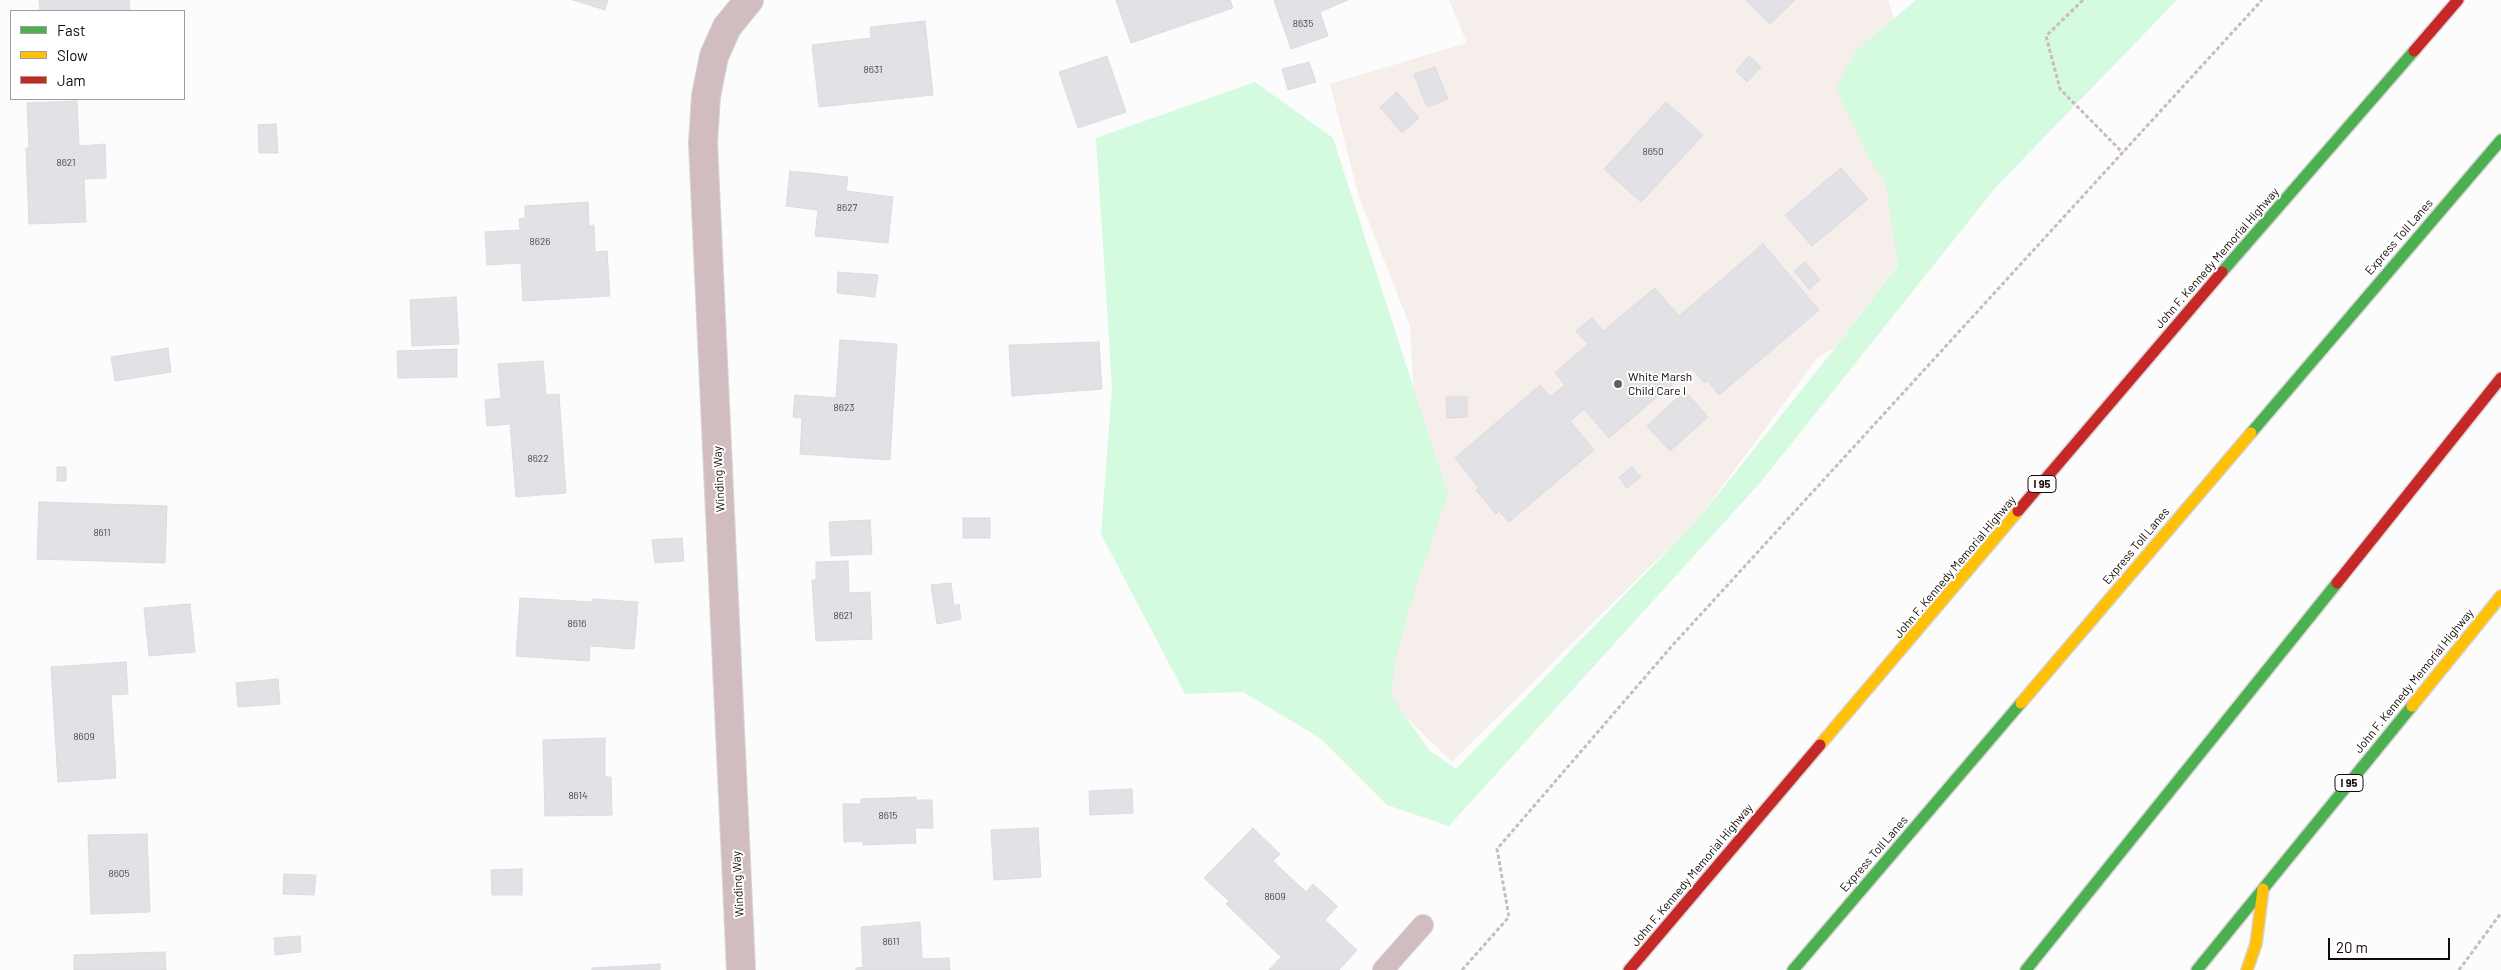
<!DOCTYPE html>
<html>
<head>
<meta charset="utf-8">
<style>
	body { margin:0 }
	#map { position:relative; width:2501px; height:970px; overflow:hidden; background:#fcfcfc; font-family:Barlow,sans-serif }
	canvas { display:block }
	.legend { position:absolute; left:10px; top:10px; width:175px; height:90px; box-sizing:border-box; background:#fff; border:1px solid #a19d9b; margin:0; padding:6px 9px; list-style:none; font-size:15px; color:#130a06 }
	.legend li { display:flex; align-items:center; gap:10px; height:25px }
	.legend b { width:25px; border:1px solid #a19d9b }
	.scale { position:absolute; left:2328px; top:938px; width:122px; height:22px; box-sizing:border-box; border:2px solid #130a06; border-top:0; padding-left:6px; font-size:15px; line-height:18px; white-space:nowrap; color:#130a06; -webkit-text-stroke:4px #fff; paint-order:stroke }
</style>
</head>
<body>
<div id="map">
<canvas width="2501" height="970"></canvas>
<ul class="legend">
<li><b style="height:6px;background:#4caf50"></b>Fast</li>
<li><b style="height:6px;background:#ffc107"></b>Slow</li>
<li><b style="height:6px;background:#c62828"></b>Jam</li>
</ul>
<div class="scale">20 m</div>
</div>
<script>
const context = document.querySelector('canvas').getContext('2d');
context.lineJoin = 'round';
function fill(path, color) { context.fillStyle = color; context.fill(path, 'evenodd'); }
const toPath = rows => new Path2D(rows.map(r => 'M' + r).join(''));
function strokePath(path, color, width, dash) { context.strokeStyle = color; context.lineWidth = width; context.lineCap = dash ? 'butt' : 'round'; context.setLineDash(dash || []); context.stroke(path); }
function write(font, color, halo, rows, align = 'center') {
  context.font = font + ' Barlow,sans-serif'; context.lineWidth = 4; context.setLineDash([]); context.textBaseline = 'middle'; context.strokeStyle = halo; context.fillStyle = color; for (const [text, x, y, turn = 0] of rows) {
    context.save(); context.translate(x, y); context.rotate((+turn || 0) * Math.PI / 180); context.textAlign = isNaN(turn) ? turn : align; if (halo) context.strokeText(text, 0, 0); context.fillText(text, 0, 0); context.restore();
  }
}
fill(toPath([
	[1449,0,1888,0,1916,88,1898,264,1836,347,1818,357,1699,518,1452,762,1374,686,1420,504,1410,326,1359,197,1330,84,1467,43]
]), '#f6eeea');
fill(toPath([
	[1916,0,2177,0,1996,187,1759,484,1449,826,1387,805,1320,738,1243,692,1185,694,1101,534,1112,387,1096,138,1255,82,1333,138,1448,495,1416,586,1395,662,1391,696,1429,750,1456,769,1699,518,1836,347,1898,265,1885,181,1869,159,1836,88,1856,51]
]), '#d4fadf');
const building = toPath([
	[39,0,129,0,130,11,40,11,39,0],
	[573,0,608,0,605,10,573,0],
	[1116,0,1230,0,1233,8,1131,43,1116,0],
	[1274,0,1348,0,1320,12,1328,36,1291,49,1274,0],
	[1746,0,1795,0,1770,24,1746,0],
	[925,21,933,95,819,107,812,45,871,38,870,27,925,21],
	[1107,56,1126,112,1078,128,1059,72,1107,56],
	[1749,56,1761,67,1747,82,1736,71,1749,56],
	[1309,62,1316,82,1288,90,1282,69,1309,62],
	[1435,67,1448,99,1427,107,1414,74,1435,67],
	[1397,92,1419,118,1402,133,1380,107,1397,92],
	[77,101,79,146,105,144,106,178,84,179,86,222,29,224,26,148,29,148,27,103,77,101],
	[1666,102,1703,135,1641,202,1604,169,1666,102],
	[276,124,278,153,259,153,258,125,276,124],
	[1841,168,1868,199,1812,246,1785,215,1841,168],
	[790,171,848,177,846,191,893,197,888,243,815,236,818,210,786,206,790,171],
	[588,202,589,226,594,225,595,252,607,251,610,296,523,301,521,263,487,265,485,232,520,230,519,219,525,218,525,206,588,202],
	[1763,244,1819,310,1719,395,1708,381,1704,383,1691,368,1609,438,1584,409,1570,421,1594,450,1509,522,1499,511,1496,514,1476,490,1479,488,1455,458,1540,385,1550,397,1565,385,1555,373,1588,344,1576,331,1592,318,1603,331,1655,288,1679,316,1763,244],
	[1805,262,1820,280,1809,289,1794,271,1805,262],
	[838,272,878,275,875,297,837,293,838,272],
	[456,297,459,344,412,346,410,300,456,297],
	[840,340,897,344,890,460,800,454,802,418,793,417,795,395,836,398,840,340],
	[1099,342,1102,389,1012,396,1009,345,1099,342],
	[168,348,171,372,115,381,111,357,168,348],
	[457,349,457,377,398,378,397,351,457,349],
	[543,361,546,395,559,394,566,493,516,497,510,424,487,426,485,400,501,398,498,364,543,361],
	[1685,391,1708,417,1670,451,1647,426,1685,391],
	[1446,397,1467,397,1467,417,1447,418,1446,397],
	[57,467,66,467,66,481,57,481,57,467],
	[1632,467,1641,477,1627,488,1619,477,1632,467],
	[39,502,167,506,165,563,37,559,39,502],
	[963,518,990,518,990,538,963,538,963,518],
	[870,520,872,554,831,556,829,522,870,520],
	[682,538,684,561,655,563,652,540,682,538],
	[848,561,849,593,870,592,872,639,816,641,812,580,816,580,816,562,848,561],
	[951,583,954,606,959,604,961,619,937,624,931,585,951,583],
	[520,598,593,602,593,599,638,602,634,649,590,646,589,661,516,656,520,598],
	[190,604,195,652,149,656,144,608,190,604],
	[126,662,128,694,111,695,116,778,58,782,51,667,126,662],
	[278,679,280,704,238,707,236,683,278,679],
	[605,738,605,777,611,777,612,815,545,816,543,740,605,738],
	[1132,789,1133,813,1090,815,1089,791,1132,789],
	[916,797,916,800,932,800,933,828,915,828,916,843,863,845,863,841,844,842,843,804,861,804,861,799,916,797],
	[1038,828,1041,877,994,880,991,830,1038,828],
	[1253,828,1280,854,1273,861,1306,892,1313,884,1336,905,1337,907,1325,920,1357,950,1339,970,1269,970,1281,957,1226,904,1229,901,1204,878,1253,828],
	[147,834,150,912,91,914,88,835,147,834],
	[522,869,522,895,492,895,491,870,522,869],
	[284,874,316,875,314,895,283,894,284,874],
	[920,922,922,959,949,958,950,970,856,970,856,968,863,967,861,927,920,922],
	[300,936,301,952,275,955,274,938,300,936],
	[165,952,166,970,74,970,74,955,165,952],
	[660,964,660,970,592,970,592,968,660,964]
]);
fill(building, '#e2e1e5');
strokePath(building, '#dbdce0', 1);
const lane = toPath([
	[1383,970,1423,925]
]);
const street = toPath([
	[741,970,703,143,706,96,714,56,727,27,749,0]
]);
const fast = toPath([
	[2222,272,2414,51],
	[2251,433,2501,140],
	[1793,970,2021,703],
	[2026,970,2337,583],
	[2197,970,2412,706]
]);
const slow = toPath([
	[2021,703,2251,433],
	[2412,706,2501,596],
	[1820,745,2018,511],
	[2247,970,2256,944,2263,889]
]);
const jam = toPath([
	[2414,51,2458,0],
	[2018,511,2222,272],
	[2337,583,2501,378],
	[1629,970,1820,745]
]);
strokePath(lane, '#d7d5d5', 22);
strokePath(street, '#d7d5d5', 30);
strokePath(fast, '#d7d5d5', 14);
strokePath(slow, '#d7d5d5', 14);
strokePath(jam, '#d7d5d5', 14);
strokePath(toPath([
	[2083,0,2046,36,2060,89,2123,153],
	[1462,970,1509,917,1497,849,1671,647,2262,0],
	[2459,970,2501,913]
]), '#c9bcbe', 3, [4, 2.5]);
strokePath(lane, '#d1bdc0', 20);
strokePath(street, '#d1bdc0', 28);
strokePath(fast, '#4caf50', 11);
strokePath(slow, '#ffc107', 11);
strokePath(jam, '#c62828', 11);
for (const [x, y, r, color] of [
	[1618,384,5,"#655f5c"]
]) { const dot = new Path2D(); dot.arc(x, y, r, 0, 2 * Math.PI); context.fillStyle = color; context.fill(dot); strokePath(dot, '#fff', 2); }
write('10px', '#4a4341', null, [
	["8635",1303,24],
	["8631",873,70],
	["8650",1653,152],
	["8621",66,163],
	["8627",847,208],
	["8626",540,242],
	["8623",844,408],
	["8622",538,459],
	["8611",102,533],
	["8621",843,616],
	["8616",577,624],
	["8609",84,737],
	["8614",578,796],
	["8615",888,816],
	["8605",119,874],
	["8609",1275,897],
	["8611",891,942]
]);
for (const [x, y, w] of [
	[2042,484,28],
	[2349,783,28]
]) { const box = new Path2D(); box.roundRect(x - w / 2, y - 8.5, w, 17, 4); context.fillStyle = '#fff'; context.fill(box); strokePath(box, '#130a06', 1); }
write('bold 11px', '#130a06', null, [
	["I 95",2042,484],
	["I 95",2349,783]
]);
write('12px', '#130a06', '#fff', [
	["Express Toll Lanes",2399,237,-49],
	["John F. Kennedy Memorial Highway",2217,258,-49],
	["Winding Way",719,479,-93],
	["Express Toll Lanes",2136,546,-50],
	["John F. Kennedy Memorial Highway",1955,567,-50],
	["John F. Kennedy Memorial Highway",2414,681,-51],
	["Express Toll Lanes",1874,854,-49],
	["John F. Kennedy Memorial Highway",1692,875,-50],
	["Winding Way",738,884,-93]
]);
write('12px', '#130a06', '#fff', [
	["White Marsh",1628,377],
	["Child Care I",1628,391]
], 'left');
</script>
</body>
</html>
